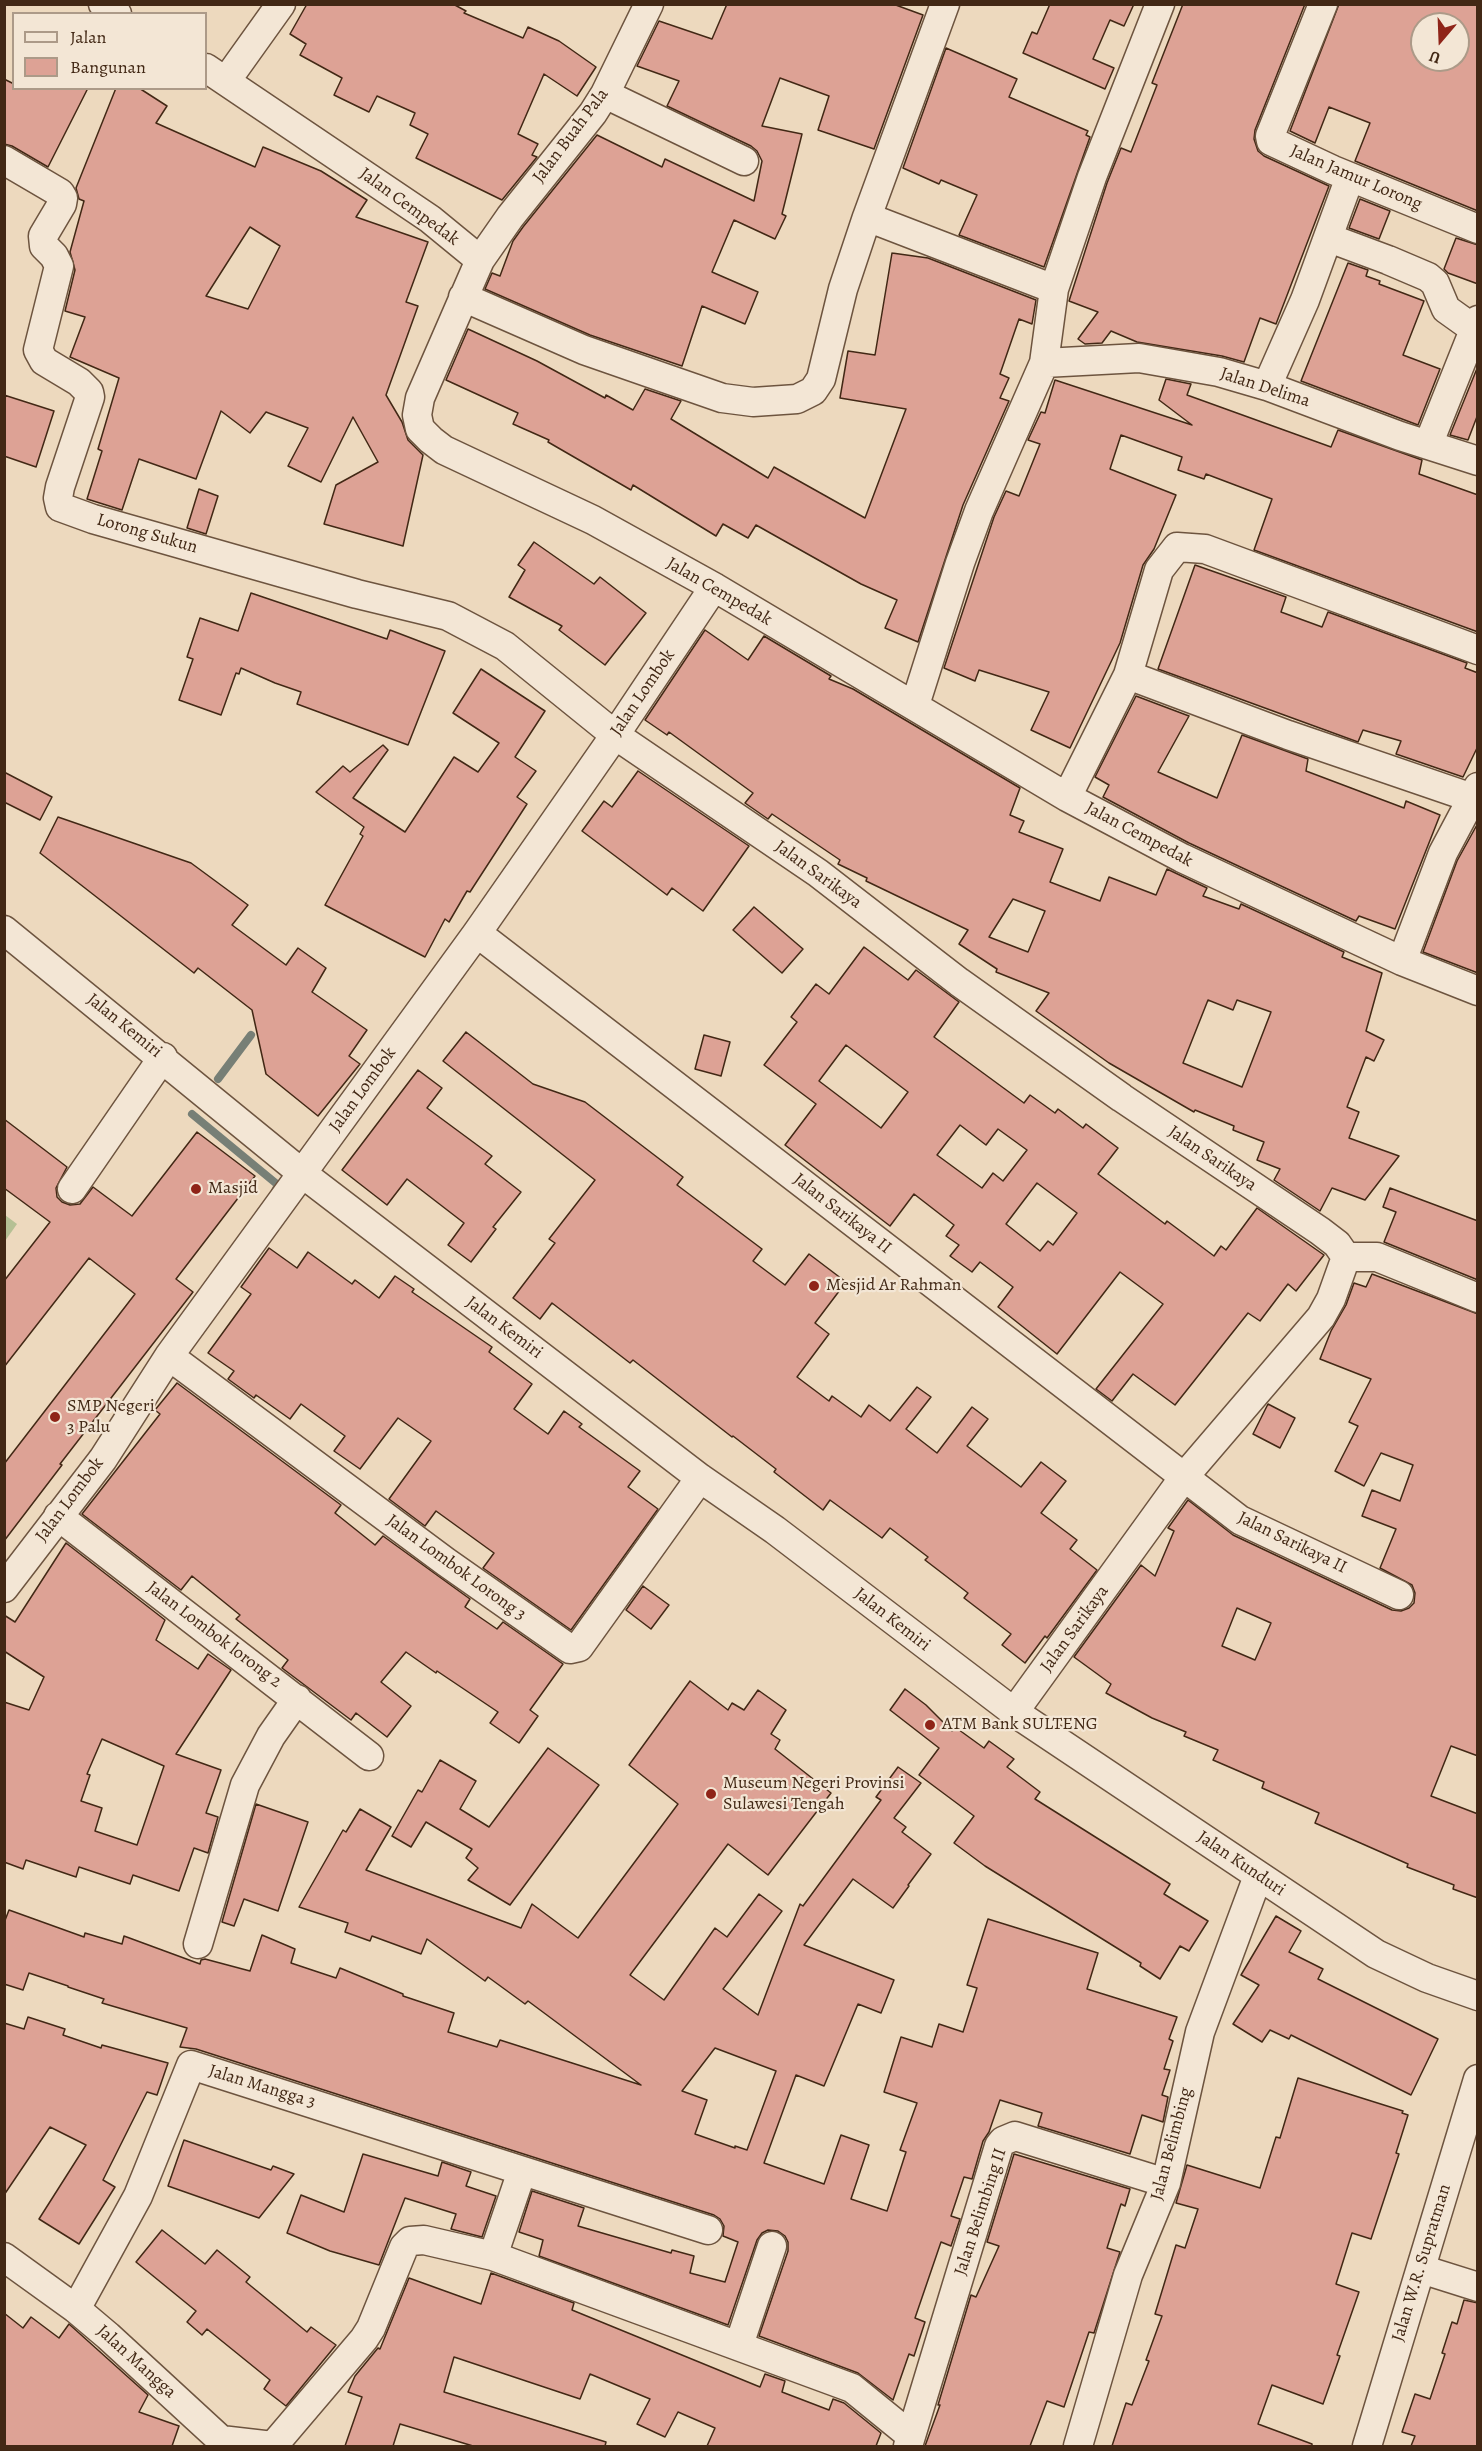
<!DOCTYPE html>
<html>
<head>
<meta charset="utf-8">
<style>
	body { margin:0 }
	#map { position:relative; width:1482px; height:2451px; overflow:hidden; background:#edd9be; font-family:Alegreya,serif }
	canvas { display:block }
	.frame { position:absolute; inset:0; border:6px solid #422815; pointer-events:none }
	.legend { position:absolute; left:12px; top:12px; width:195px; height:78px; box-sizing:border-box; background:#f3e6d5; border:2px solid #ac9a88; margin:0; padding:8px 10px; list-style:none; font-size:18px; color:#422815 }
	.legend li { display:flex; align-items:center; gap:12px; height:30px }
	.legend b { width:30px; border:2px solid #ac9a88 }
	.north { position:absolute; left:1410px; top:12px; width:60px; height:60px; box-sizing:border-box; background:#f3e6d5; border:2px solid #ac9a88; border-radius:50%; rotate:199deg; font-size:16px; font-weight:700; line-height:24px; text-align:center; color:#422815 }
	.north::after { content:''; display:block; margin:auto; width:21px; height:27px; background:#8f2418; clip-path:polygon(50% 0,100% 100%,50% 72%,0 100%) }
</style>
</head>
<body>
<div id="map">
<canvas width="1482" height="2451"></canvas>
<div class="frame"></div>
<ul class="legend">
<li><b style="height:8px;background:#f3e6d5"></b>Jalan</li>
<li><b style="height:16px;background:#dda295"></b>Bangunan</li>
</ul>
<div class="north">U</div>
</div>
<script>
const context = document.querySelector('canvas').getContext('2d');
context.lineJoin = 'round';
function fill(path, color) { context.fillStyle = color; context.fill(path, 'evenodd'); }
const toPath = rows => new Path2D(rows.map(r => 'M' + r).join(''));
function strokePath(path, color, width, dash) { context.strokeStyle = color; context.lineWidth = width; context.lineCap = dash ? 'butt' : 'round'; context.setLineDash(dash || []); context.stroke(path); }
function write(font, color, halo, rows, align = 'center') {
  context.font = font + ' Alegreya,serif'; context.lineWidth = 4.5; context.setLineDash([]); context.textBaseline = 'middle'; context.strokeStyle = halo; context.fillStyle = color; for (const [text, x, y, turn = 0] of rows) {
    context.save(); context.translate(x, y); context.rotate((+turn || 0) * Math.PI / 180); context.textAlign = isNaN(turn) ? turn : align; if (halo) context.strokeText(text, 0, 0); context.fillText(text, 0, 0); context.restore();
  }
}
fill(toPath([
	[5,1215,17,1224,5,1241]
]), '#b5c094');
strokePath(toPath([
	[218,1079,251,1035],
	[192,1114,278,1185,275,1191]
]), '#777f76', 8);
const building = toPath([
	[307,4,453,4,466,11,464,13,523,38,528,27,559,41,596,67,577,96,544,74,518,134,538,144,532,155,537,157,502,200,416,158,428,134,410,125,415,113,377,96,369,112,334,95,342,78,300,55,306,44,290,34,307,4],
	[727,4,893,4,923,15,874,149,818,130,829,96,780,78,762,126,802,134,782,214,786,216,775,239,734,220,712,272,758,292,745,324,702,306,682,366,590,335,485,289,492,273,500,276,513,241,523,227,597,135,662,167,665,159,754,201,762,161,757,151,751,146,667,106,679,81,637,66,659,21,712,39,727,4],
	[1050,4,1134,4,1124,26,1110,20,1093,59,1114,68,1105,89,1023,53,1032,32,1037,34,1050,4],
	[1183,4,1305,4,1255,130,1254,139,1258,151,1264,156,1329,186,1276,324,1260,318,1244,362,1222,356,1137,342,1111,331,1102,343,1085,344,1078,339,1098,312,1069,301,1107,183,1121,148,1131,152,1157,85,1152,83,1183,4],
	[1339,4,1478,4,1478,211,1355,161,1370,123,1329,107,1315,143,1290,131,1339,4],
	[1422,24,1458,24,1458,60,1422,60,1422,24],
	[946,48,1017,79,1009,97,1088,131,1086,135,1090,137,1044,267,959,235,977,195,941,180,939,184,903,168,946,48],
	[4,79,14,84,14,88,88,88,48,167,12,146,4,144,4,79],
	[116,88,139,88,167,106,156,123,255,167,263,147,321,171,367,200,356,217,428,242,406,302,418,306,386,395,402,422,408,440,423,455,403,546,324,524,336,485,378,462,353,417,321,482,288,466,308,428,266,412,250,433,221,411,196,479,139,459,122,510,87,499,102,451,98,449,119,378,70,357,85,317,65,311,75,270,70,252,84,201,79,199,76,188,116,88],
	[250,227,280,246,248,309,206,296,250,227],
	[1360,199,1390,211,1379,239,1349,228,1360,199],
	[1456,238,1478,245,1478,284,1448,273,1444,269,1456,238],
	[892,253,928,258,1036,300,1032,324,1019,319,1000,374,1009,378,1000,398,1009,401,963,505,918,642,885,628,897,600,861,584,756,525,748,538,723,524,716,536,633,485,631,490,548,442,549,440,513,424,518,413,446,380,468,329,537,361,605,398,606,395,633,410,645,389,681,401,671,419,768,478,774,467,865,518,906,409,840,398,848,351,875,355,892,253],
	[1348,263,1368,270,1366,276,1380,281,1379,284,1424,301,1403,355,1440,369,1418,425,1301,381,1348,263],
	[1478,366,1478,414,1468,440,1450,435,1478,366],
	[1166,379,1191,384,1187,395,1331,447,1338,430,1422,460,1419,474,1478,495,1478,632,1254,550,1272,499,1206,474,1204,479,1178,470,1182,457,1121,435,1110,469,1176,495,1154,549,1143,565,1120,643,1070,748,1031,730,1049,692,979,670,975,681,944,668,994,517,1006,491,1019,496,1040,444,1028,440,1041,412,1045,413,1055,380,1192,425,1159,400,1166,379],
	[4,395,54,411,36,467,4,456,4,395],
	[199,489,218,496,206,534,187,528,199,489],
	[534,542,594,584,600,577,646,613,605,665,559,630,562,626,509,597,525,570,518,565,534,542],
	[1195,565,1286,597,1281,612,1322,627,1328,612,1467,663,1465,668,1478,673,1478,746,1463,777,1396,754,1401,741,1363,730,1358,742,1158,669,1195,565],
	[251,593,387,639,390,630,445,651,408,745,297,704,301,692,275,683,241,668,239,674,236,673,221,715,179,700,193,659,187,657,200,618,238,631,251,593],
	[705,630,748,660,764,636,831,676,829,679,853,689,1020,788,1010,815,1024,821,1019,832,1063,849,1050,882,1100,901,1109,877,1156,895,1167,869,1207,888,1203,896,1239,909,1241,904,1344,952,1342,957,1382,973,1366,1031,1384,1040,1374,1061,1366,1057,1347,1107,1359,1112,1349,1138,1399,1156,1365,1200,1332,1188,1320,1211,1274,1180,1280,1169,1257,1160,1264,1142,1233,1130,1234,1126,1195,1110,1194,1112,1109,1063,1036,1011,1049,993,996,972,997,969,959,944,968,930,866,881,867,878,838,864,840,860,772,814,768,819,745,803,753,793,669,732,667,735,645,720,705,630],
	[1013,899,1045,911,1028,952,989,937,1013,899],
	[1208,1000,1233,1010,1237,1000,1271,1012,1242,1087,1183,1063,1208,1000],
	[481,669,545,711,515,757,536,771,517,797,527,804,470,892,467,891,449,922,445,919,425,957,325,905,363,836,360,834,364,827,316,792,343,766,350,772,383,745,388,750,353,798,405,832,454,757,478,772,499,743,453,713,481,669],
	[1136,696,1189,716,1158,772,1217,798,1242,735,1308,759,1306,771,1404,808,1406,801,1440,815,1395,929,1359,916,1356,921,1189,843,1103,797,1109,785,1095,777,1136,696],
	[638,771,749,846,703,911,672,888,667,895,582,831,604,801,612,807,638,771],
	[4,772,52,797,40,820,4,802,4,772],
	[58,817,191,863,248,905,232,925,286,965,298,948,326,968,312,992,367,1030,349,1056,360,1064,318,1116,266,1074,252,1010,198,968,194,973,40,853,58,817],
	[1478,823,1478,973,1423,952,1457,861,1478,823],
	[754,907,803,949,782,973,733,930,754,907],
	[864,947,908,980,916,970,959,1002,934,1037,1024,1103,1030,1095,1055,1113,1058,1109,1083,1128,1086,1124,1118,1148,1098,1174,1165,1224,1167,1221,1214,1256,1221,1246,1226,1250,1257,1208,1324,1255,1296,1291,1288,1284,1260,1321,1248,1313,1175,1405,1133,1374,1112,1401,1096,1389,1163,1304,1120,1272,1057,1354,998,1307,1013,1287,980,1262,972,1272,950,1256,959,1245,946,1236,954,1225,914,1194,890,1226,785,1145,816,1104,764,1065,797,1022,791,1017,816,984,829,994,864,947],
	[846,1045,908,1092,881,1128,819,1081,846,1045],
	[960,1125,986,1145,998,1129,1027,1150,1003,1181,993,1173,982,1188,937,1155,960,1125],
	[1037,1183,1077,1213,1053,1245,1048,1241,1040,1251,1006,1224,1037,1183],
	[466,1032,533,1084,585,1102,683,1177,677,1185,762,1249,753,1261,785,1285,809,1254,846,1282,815,1323,829,1334,797,1377,829,1401,832,1396,861,1417,869,1405,890,1421,917,1387,931,1397,906,1429,937,1453,972,1407,988,1419,967,1446,1021,1487,1041,1462,1066,1481,1041,1513,1077,1540,1070,1549,1097,1570,1047,1638,1045,1636,1025,1663,1002,1645,1011,1634,964,1598,968,1593,925,1560,928,1557,890,1528,882,1538,830,1500,823,1510,774,1472,776,1469,733,1436,732,1437,633,1360,630,1363,552,1303,540,1319,513,1298,555,1243,549,1239,595,1180,443,1061,466,1032],
	[704,1035,730,1042,721,1076,695,1069,704,1035],
	[418,1070,442,1088,427,1108,492,1156,485,1164,521,1192,493,1227,496,1229,471,1262,448,1245,464,1223,407,1179,387,1205,342,1170,418,1070],
	[4,1119,67,1167,56,1188,57,1197,62,1202,70,1205,80,1204,93,1187,132,1216,197,1132,255,1176,176,1279,193,1292,60,1464,62,1465,4,1541,4,1464,135,1294,89,1258,4,1367,4,1281,50,1222,4,1188,4,1119],
	[1390,1188,1478,1221,1478,1280,1384,1242,1396,1212,1383,1207,1390,1188],
	[269,1248,297,1268,308,1252,352,1284,355,1280,379,1298,395,1276,414,1289,412,1292,492,1347,489,1352,532,1384,514,1409,548,1434,564,1411,582,1424,579,1427,640,1471,628,1487,658,1509,571,1630,483,1568,494,1553,436,1511,425,1526,389,1499,431,1441,398,1418,360,1469,334,1451,345,1436,301,1404,290,1419,256,1395,254,1398,228,1379,234,1371,208,1353,251,1294,241,1287,269,1248],
	[1372,1274,1478,1314,1478,1756,1451,1746,1431,1796,1478,1814,1478,1898,1453,1889,1454,1885,1407,1867,1408,1864,1315,1823,1319,1813,1262,1788,1264,1782,1213,1760,1218,1750,1184,1736,1186,1732,1152,1718,1106,1693,1111,1684,1074,1657,1141,1565,1155,1576,1174,1531,1168,1528,1188,1500,1233,1535,1392,1610,1401,1611,1409,1608,1414,1603,1415,1593,1412,1585,1380,1568,1396,1529,1362,1516,1372,1490,1400,1501,1413,1465,1381,1453,1364,1486,1335,1471,1358,1426,1349,1422,1371,1379,1320,1359,1331,1331,1346,1305,1354,1283,1366,1287,1372,1274],
	[1237,1608,1271,1623,1255,1660,1222,1646,1237,1608],
	[177,1383,341,1505,335,1513,375,1545,383,1536,470,1599,465,1607,497,1629,503,1622,563,1664,530,1710,538,1716,519,1743,490,1723,498,1712,437,1671,436,1673,406,1652,381,1682,411,1706,387,1737,356,1713,351,1720,282,1668,288,1660,236,1619,240,1615,192,1576,181,1590,82,1514,160,1414,155,1410,177,1383],
	[1268,1404,1295,1418,1280,1448,1253,1434,1268,1404],
	[66,1543,165,1620,156,1640,198,1669,208,1654,231,1670,176,1754,221,1770,206,1813,218,1817,208,1853,194,1848,179,1891,133,1875,130,1884,79,1867,76,1877,26,1860,23,1869,4,1862,4,1702,29,1710,44,1677,4,1651,4,1615,15,1622,66,1543],
	[102,1739,164,1766,137,1845,95,1831,102,1808,81,1801,90,1775,87,1774,102,1739],
	[643,1586,669,1605,651,1629,626,1610,643,1586],
	[690,1681,728,1710,732,1703,744,1710,758,1690,786,1710,771,1734,780,1740,775,1749,831,1793,768,1875,728,1844,630,1975,664,2000,715,1928,727,1937,759,1894,782,1911,723,1989,758,2015,800,1904,803,1906,881,1800,876,1797,898,1767,921,1783,894,1818,906,1827,902,1832,931,1854,908,1885,909,1886,893,1908,853,1879,804,1945,894,1980,881,2013,858,2004,824,2086,796,2075,764,2163,824,2184,841,2135,869,2145,851,2199,887,2211,906,2152,900,2150,917,2103,884,2092,901,2037,932,2047,939,2024,963,2032,977,1988,967,1985,988,1919,1098,1953,1087,1989,1177,2017,1169,2039,1173,2041,1164,2069,1170,2070,1162,2095,1168,2097,1163,2122,1142,2115,1130,2154,1038,2126,1042,2113,1000,2100,989,2132,983,2141,972,2179,964,2177,951,2216,960,2219,951,2246,941,2242,915,2318,925,2322,914,2356,909,2354,893,2400,858,2373,759,2336,788,2251,788,2242,785,2236,778,2231,768,2230,762,2233,757,2240,728,2325,539,2256,543,2240,519,2232,532,2191,584,2208,578,2226,671,2253,672,2250,694,2256,690,2273,725,2282,738,2242,723,2236,724,2226,720,2219,714,2215,196,2049,180,2047,187,2028,102,2003,104,1999,68,1987,68,1986,29,1973,23,1990,4,1984,4,1923,9,1910,84,1937,85,1933,122,1944,124,1936,200,1964,201,1960,205,1959,250,1971,262,1935,295,1949,291,1963,336,1978,340,1968,403,1994,403,1996,454,2013,448,2032,497,2047,500,2040,641,2085,528,2001,525,2004,488,1977,485,1981,427,1939,421,1954,372,1936,370,1941,345,1932,348,1923,299,1907,343,1830,346,1832,360,1809,391,1827,366,1870,521,1928,532,1904,578,1938,678,1804,629,1765,690,1681],
	[715,2048,776,2071,747,2150,735,2146,735,2148,695,2134,707,2100,682,2091,715,2048],
	[905,1689,926,1705,952,1731,955,1727,984,1748,989,1741,1014,1759,1007,1767,1040,1792,1035,1799,1170,1884,1164,1894,1208,1921,1189,1951,1180,1946,1160,1979,1140,1966,1141,1963,985,1866,954,1843,974,1816,919,1775,939,1748,890,1710,905,1689],
	[548,1748,599,1785,510,1905,468,1880,478,1868,466,1858,472,1849,426,1822,411,1847,392,1836,418,1790,422,1792,440,1760,476,1781,460,1809,489,1827,548,1748],
	[256,1804,308,1822,278,1911,244,1899,234,1926,222,1922,256,1804],
	[1276,1916,1301,1931,1289,1952,1323,1969,1318,1979,1438,2039,1411,2095,1291,2035,1289,2039,1270,2030,1262,2042,1233,2024,1259,1985,1241,1975,1276,1916],
	[28,2017,65,2029,63,2035,101,2048,102,2045,168,2063,157,2095,147,2092,103,2180,115,2187,79,2244,39,2219,86,2145,50,2127,4,2195,4,2023,24,2029,28,2017],
	[1298,2078,1403,2111,1402,2113,1408,2115,1396,2153,1399,2154,1371,2239,1352,2233,1336,2284,1359,2292,1337,2355,1340,2356,1323,2404,1272,2385,1258,2424,1312,2444,1312,2446,1112,2446,1126,2403,1132,2405,1149,2361,1146,2360,1162,2316,1155,2314,1176,2245,1185,2248,1198,2209,1176,2203,1187,2165,1260,2188,1276,2137,1280,2138,1298,2078],
	[184,2140,271,2170,273,2166,294,2174,259,2218,168,2186,184,2140],
	[363,2154,438,2176,442,2162,471,2172,466,2186,496,2196,482,2237,451,2229,456,2214,405,2198,379,2265,330,2251,287,2233,301,2195,344,2212,363,2154],
	[1014,2154,1130,2189,1125,2206,1121,2204,1107,2248,1120,2252,1094,2333,1089,2332,1064,2407,1047,2401,1030,2446,925,2446,940,2405,938,2405,971,2295,976,2297,999,2246,987,2242,1014,2154],
	[162,2230,205,2264,217,2250,250,2277,246,2282,307,2332,311,2327,336,2345,286,2406,264,2389,270,2380,207,2329,202,2335,187,2322,196,2311,136,2262,162,2230],
	[491,2273,574,2303,572,2310,760,2387,765,2374,785,2381,782,2392,829,2410,833,2399,844,2403,881,2433,876,2446,707,2446,715,2428,678,2412,665,2437,637,2424,650,2399,590,2374,580,2399,454,2357,444,2392,606,2442,605,2446,473,2446,400,2424,393,2446,345,2446,362,2397,348,2392,355,2376,378,2348,380,2349,409,2278,481,2304,491,2273],
	[1464,2300,1478,2303,1478,2446,1411,2446,1415,2436,1402,2432,1415,2394,1430,2399,1445,2354,1442,2353,1452,2322,1457,2324,1464,2300],
	[4,2313,23,2328,31,2317,59,2338,69,2324,148,2395,139,2412,179,2426,172,2446,4,2446,4,2313]
]);
fill(building, '#dda295');
strokePath(building, '#422815', 1.5);
const minor = toPath([
	[103,4,117,14],
	[945,4,867,217,1054,289],
	[1323,4,1270,136,1271,141,1333,170,1478,229],
	[206,68,430,219,480,260,420,398,417,415,420,429,431,440,444,450,593,520,714,587,1067,797,1182,858,1402,961,1478,991],
	[226,81,281,4],
	[605,94,744,161],
	[4,160,60,193,63,198,62,204,43,236,44,246,54,256,59,266,38,350,44,361,79,382,89,392,90,397,60,487,58,498,60,507,93,519,357,594,448,616,505,646,615,735,818,873,959,982,1122,1098,1320,1231,1337,1244,1346,1257,1331,1299,1321,1317,1184,1477,1014,1712],
	[1329,238,1388,260,1428,277,1435,283,1446,309,1474,329],
	[480,260,510,217,593,113,605,94,649,4],
	[463,297,584,350,722,398,753,402,797,399,813,391,821,379,843,289,867,217],
	[1044,363,1139,358,1219,372,1267,386,1400,436,1478,461],
	[1267,386,1305,300,1350,177],
	[1428,445,1478,320],
	[1128,675,1159,570,1177,547,1205,549,1478,650],
	[915,705,960,563,979,511,1044,363,1054,289,1092,177,1160,4],
	[1067,797,1128,675,1288,735,1478,800],
	[4,930,303,1174,700,1478,775,1530,1014,1712,1376,1954,1427,1978,1478,1996],
	[477,933,1240,1520,1399,1595],
	[1402,961,1443,853,1478,787],
	[72,1189,163,1057],
	[1346,1257,1377,1257,1478,1298],
	[169,1356,446,1562,570,1649,579,1647,700,1478],
	[58,1516,369,1756],
	[4,1588,103,1459,169,1356,477,933,615,735,714,587],
	[198,1944,245,1785,271,1736,297,1699],
	[522,2171,493,2256,852,2388,911,2436],
	[4,2257,76,2309,108,2336,221,2440,273,2446],
	[1421,2269,1478,2287],
	[76,2309,138,2196,191,2065,708,2230],
	[739,2345,772,2246],
	[273,2446,364,2339,371,2328,404,2247,410,2241,424,2240,493,2256],
	[908,2446,999,2146,1003,2141,1015,2136,1166,2183],
	[1078,2446,1128,2275,1166,2183,1200,2032,1258,1876],
	[1367,2446,1478,2079]
]);
strokePath(minor, '#6d543f', 31);
strokePath(minor, '#f3e6d5', 28);
for (const [x, y, r, color] of [
	[196,1189,6,"#8f2418"],
	[814,1286,6,"#8f2418"],
	[55,1417,6,"#8f2418"],
	[930,1725,6,"#8f2418"],
	[711,1794,6,"#8f2418"]
]) { const dot = new Path2D(); dot.arc(x, y, r, 0, 2 * Math.PI); context.fillStyle = color; context.fill(dot); strokePath(dot, '#f3e6d5', 2); }
write('18px', '#422815', '#f3e6d5', [
	["Jalan Buah Pala",571,136,-53],
	["Jalan Jamur Lorong",1356,178,23],
	["Jalan Cempedak",409,207,36],
	["Jalan Delima",1265,388,18],
	["Lorong Sukun",147,534,16],
	["Jalan Cempedak",719,592,30],
	["Jalan Lombok",643,693,-56],
	["Jalan Cempedak",1139,835,28],
	["Jalan Sarikaya",818,875,36],
	["Jalan Kemiri",124,1026,39],
	["Jalan Lombok",363,1090,-54],
	["Jalan Sarikaya",1212,1159,34],
	["Jalan Sarikaya II",842,1214,38],
	["Jalan Kemiri",504,1328,37],
	["Jalan Lombok",70,1500,-53],
	["Jalan Sarikaya II",1292,1543,26],
	["Jalan Lombok Lorong 3",456,1568,36],
	["Jalan Kemiri",892,1620,38],
	["Jalan Sarikaya",1075,1629,-54],
	["Jalan Lombok lorong 2",214,1635,37],
	["Jalan Kunduri",1241,1864,34],
	["Jalan Mangga 3",262,2087,17],
	["Jalan Belimbing",1172,2144,-75],
	["Jalan Belimbing II",981,2212,-72],
	["Jalan W.R. Supratman",1422,2263,-73],
	["Jalan Mangga",136,2362,42]
]);
write('18px', '#422815', '#f3e6d5', [
	["Masjid",208,1189],
	["Mesjid Ar Rahman",826,1286],
	["SMP Negeri",67,1407],
	["3 Palu",67,1428],
	["ATM Bank SULTENG",942,1725],
	["Museum Negeri Provinsi",723,1784],
	["Sulawesi Tengah",723,1805]
], 'left');
</script>
</body>
</html>
